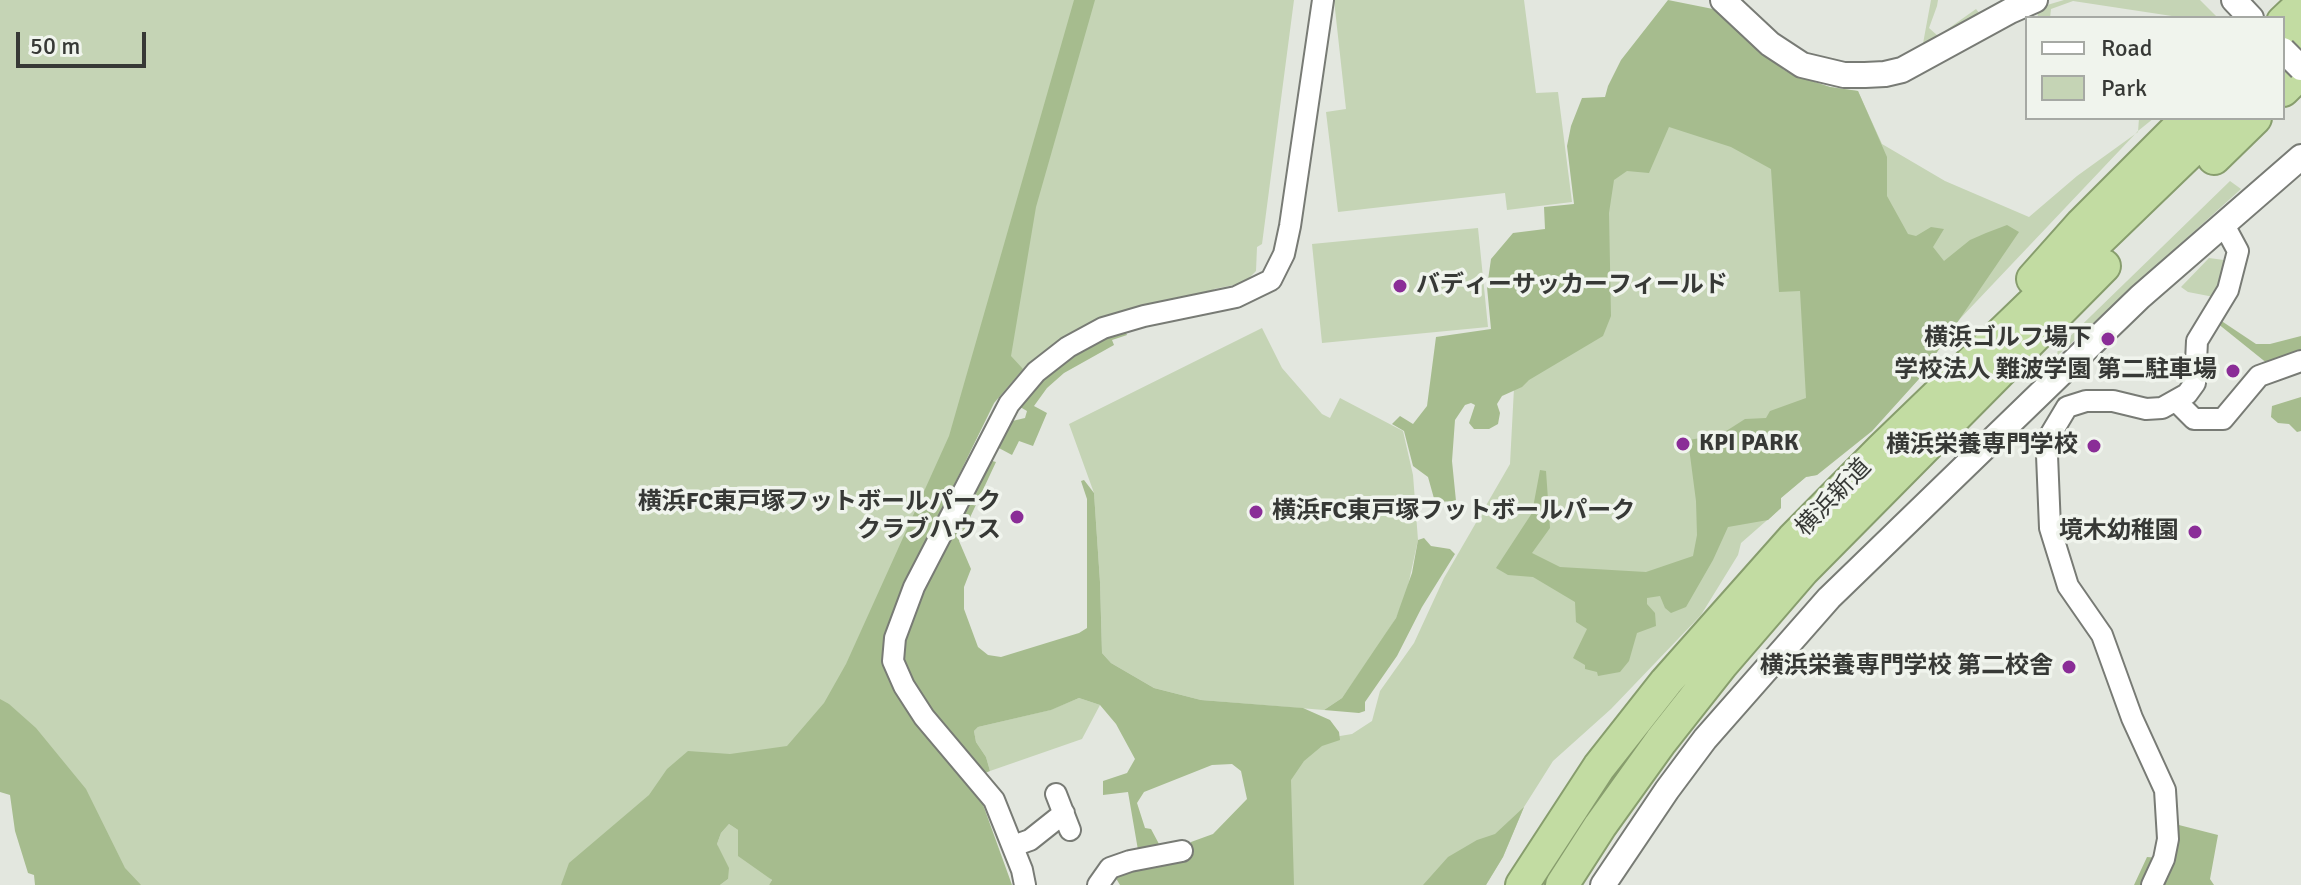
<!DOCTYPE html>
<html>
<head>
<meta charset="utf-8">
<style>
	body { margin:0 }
	#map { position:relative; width:2301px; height:885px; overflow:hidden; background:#e3e7df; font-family:Signika,sans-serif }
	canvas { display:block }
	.legend { position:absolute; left:2025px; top:16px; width:260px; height:104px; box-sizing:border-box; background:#f0f4ed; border:2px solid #a6a9a4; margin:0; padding:10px 14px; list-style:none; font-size:24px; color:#373936 }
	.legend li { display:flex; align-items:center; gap:16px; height:40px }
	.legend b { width:40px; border:2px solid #a6a9a4 }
	.scale { position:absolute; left:16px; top:32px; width:130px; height:36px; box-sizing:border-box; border:4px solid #373936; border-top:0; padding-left:10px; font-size:24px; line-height:28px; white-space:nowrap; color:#373936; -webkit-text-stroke:6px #f0f4ed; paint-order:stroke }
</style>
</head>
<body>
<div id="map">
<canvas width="2301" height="885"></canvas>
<ul class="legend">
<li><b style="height:10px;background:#fff"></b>Road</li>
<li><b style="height:22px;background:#c5d4b5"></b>Park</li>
</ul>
<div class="scale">50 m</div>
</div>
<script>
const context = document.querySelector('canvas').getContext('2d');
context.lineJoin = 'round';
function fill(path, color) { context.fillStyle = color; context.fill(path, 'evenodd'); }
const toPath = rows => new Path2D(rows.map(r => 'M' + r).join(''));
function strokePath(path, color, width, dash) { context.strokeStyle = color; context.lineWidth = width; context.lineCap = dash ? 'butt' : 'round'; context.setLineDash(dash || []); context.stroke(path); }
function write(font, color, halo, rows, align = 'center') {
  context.font = font + ' Signika,"Noto Sans JP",sans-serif'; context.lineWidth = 7; context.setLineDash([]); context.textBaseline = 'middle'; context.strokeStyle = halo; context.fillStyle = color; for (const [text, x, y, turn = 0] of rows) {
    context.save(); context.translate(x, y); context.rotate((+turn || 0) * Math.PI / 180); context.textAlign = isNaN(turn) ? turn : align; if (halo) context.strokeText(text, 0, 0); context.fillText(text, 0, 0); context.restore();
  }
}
fill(toPath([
	[0,0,1294,0,1262,244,1257,247,1256,271,1244,283,1214,289,1214,293,1165,300,1137,308,1065,340,1023,369,994,403,927,540,894,614,888,665,710,817,644,885,77,885,0,749],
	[1334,0,1524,0,1536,93,1558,92,1572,202,1507,210,1505,193,1338,212,1326,112,1346,109],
	[1931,0,1938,0,1937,6,1929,28,1938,36,1976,9,1980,14,1941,39,1922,49],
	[2064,0,2200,0,2218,18,2185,18,2073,1,2051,9,2050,18,2038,18,2037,8],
	[1742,32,1784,70,1793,75,1830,87,1858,91,1882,144,1945,181,2029,217,2077,176,2138,132,2139,118,2154,118,2138,131,1957,322,1918,380,1872,431,1817,475,1806,477,1781,498,1781,508,1741,543,1738,555,1701,615,1611,709,1553,761,1524,807,1503,857,1486,885,1160,885,1173,866,1227,845,1257,801,1328,738,1352,734,1372,721,1380,691,1414,643,1444,578,1510,464,1514,388,1603,188],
	[2230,181,2241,189,2057,356,2058,348],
	[1478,228,1488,327,1322,343,1312,244],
	[2209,258,2224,260,2224,268,2214,297,2188,292,2181,287],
	[1262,328,1282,368,1322,414,1330,418,1340,398,1403,431,1413,475,1418,540,1406,595,1396,618,1380,644,1342,698,1324,710,1201,700,1154,688,1111,663,1102,653,1100,582,1094,493,1069,424],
	[1079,698,1100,705,1082,739,990,771,986,757,976,742,974,731,978,727,1050,710],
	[729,824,738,830,772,881,769,885,720,885,728,879,717,844,721,833]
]), '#c5d4b5');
fill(toPath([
	[1074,0,1095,0,1036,207,1011,356,1023,369,994,403,927,540,894,614,887,641,981,799,1012,885,769,885,772,880,738,856,738,830,729,824,721,833,717,844,729,868,728,879,720,885,561,885,569,863,649,795,667,769,688,751,730,754,787,746,824,703,846,664,949,436],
	[1668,0,1713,9,1729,18,1784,70,1793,75,1830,87,1858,91,1887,157,1887,196,1908,234,1916,236,1931,227,1944,229,1933,247,1944,261,1970,240,1986,233,2007,225,2019,232,1918,380,1872,431,1817,475,1806,477,1781,498,1781,508,1768,520,1728,527,1713,560,1686,607,1671,613,1665,608,1660,596,1647,598,1647,604,1655,613,1656,626,1637,633,1629,661,1620,672,1598,676,1597,672,1585,669,1585,665,1573,658,1587,629,1576,622,1575,602,1533,577,1508,575,1496,568,1532,513,1540,470,1546,471,1550,528,1532,553,1560,567,1646,572,1693,556,1697,535,1696,501,1688,440,1720,435,1745,419,1766,418,1770,411,1806,398,1800,291,1779,292,1771,169,1731,147,1669,127,1649,173,1627,171,1614,180,1609,213,1611,316,1603,336,1529,380,1522,387,1502,396,1497,404,1500,413,1498,424,1489,429,1474,429,1469,423,1475,405,1471,403,1465,405,1455,420,1452,461,1456,501,1435,502,1428,477,1413,466,1404,431,1392,424,1400,416,1413,424,1427,406,1436,337,1491,329,1487,287,1491,259,1513,233,1545,229,1544,207,1574,204,1567,146,1571,126,1582,98,1605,97,1608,86,1621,60],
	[2220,320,2256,344,2270,344,2301,336,2301,357,2268,364,2217,323],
	[1123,326,1127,335,1112,340,1114,345,1064,373,1047,388,1034,406,1047,413,1033,446,1019,441,1012,455,997,447,1008,422,1025,418,1027,411,1015,404,1053,364],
	[2301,397,2301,431,2297,432,2289,424,2278,423,2271,417,2272,406],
	[985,459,996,462,959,541,971,569,964,587,964,609,978,647,988,655,1001,657,1079,633,1087,628,1087,499,1081,481,1084,480,1094,493,1100,582,1102,653,1111,663,1154,688,1201,700,1303,708,1330,720,1339,732,1340,740,1322,746,1304,761,1291,780,1294,885,1120,885,1114,875,1136,868,1189,860,1191,842,1213,834,1247,799,1241,771,1232,764,1212,765,1144,792,1137,803,1145,828,1151,829,1159,844,1138,850,1128,792,1103,795,1103,781,1127,773,1135,759,1116,724,1100,705,1079,698,1051,710,978,727,974,731,976,742,986,757,990,771,983,774,910,682,901,657,902,638],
	[1424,538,1431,546,1450,549,1455,554,1422,607,1397,656,1365,702,1365,711,1359,713,1324,710,1342,698,1396,618,1412,573,1418,540],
	[0,699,9,704,36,728,86,789,125,868,141,885,35,885,34,875,28,873,15,831,10,795,0,792],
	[1524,807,1503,857,1486,885,1423,885,1448,857,1477,840,1495,834],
	[2175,824,2218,835,2210,879,2214,885,2134,885,2147,857,2173,859]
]), '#a6bc8e');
const minor = toPath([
	[2177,402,2194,419,2223,419,2259,376,2301,361],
	[1056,794,1070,830],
	[1013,846,1030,840,1064,813],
	[1025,885,1022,870,994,800,924,717,904,686,893,661,895,638,914,587,1009,404,1036,372,1068,347,1103,328,1144,316,1236,297,1271,280,1284,254,1290,226,1323,0],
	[1098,885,1110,868,1130,861,1182,851],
	[2152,885,2164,859,2168,839,2165,790,2132,718,2102,635,2068,586,2050,528,2047,455,2049,437,2067,407,2086,401,2113,401,2146,409,2162,408,2187,394,2195,383,2197,341,2228,290,2238,251,2224,225]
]);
const tertiary = toPath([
	[1723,0,1770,44,1802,65,1844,75,1865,75,1885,74,1902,70,2010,11,2035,0],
	[2234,0,2251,18],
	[1603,885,1667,790,1705,739,1829,598,2140,297,2301,157]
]);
const trunk = toPath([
	[2283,22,2301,5],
	[2283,61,2301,43],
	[2283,90,2301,72],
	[2214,158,2255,118],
	[2033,279,2082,224,2188,118],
	[1522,885,1599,767,1666,682,1793,539,1882,449,2225,118],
	[1562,885,1600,826,1661,741,1721,665,1803,570,2104,266]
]);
strokePath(minor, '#787b75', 24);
strokePath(tertiary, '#787b75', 28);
strokePath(trunk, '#879d6d', 36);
strokePath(minor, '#fff', 20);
strokePath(tertiary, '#fff', 24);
strokePath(trunk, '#c2dca2', 32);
const tertiaryBridge = toPath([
	[2283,50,2301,68]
]);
strokePath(tertiaryBridge, '#787b75', 28, []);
strokePath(tertiaryBridge, '#fff', 24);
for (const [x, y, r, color] of [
	[1400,286,8,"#8a2d97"],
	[2108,339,8,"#8a2d97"],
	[2233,371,8,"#8a2d97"],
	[1683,444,8,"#8a2d97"],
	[2094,446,8,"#8a2d97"],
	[1256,512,8,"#8a2d97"],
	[1017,517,8,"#8a2d97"],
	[2195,532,8,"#8a2d97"],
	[2069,667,8,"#8a2d97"]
]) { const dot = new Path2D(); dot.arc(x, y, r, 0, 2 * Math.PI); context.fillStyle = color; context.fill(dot); strokePath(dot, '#f0f4ed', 3); }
write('bold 24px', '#373936', '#f0f4ed', [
	["バディーサッカーフィールド",1416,286,"left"],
	["横浜ゴルフ場下",2092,339],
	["学校法人 難波学園 第二駐車場",2217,371],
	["KPI PARK",1699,444,"left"],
	["横浜栄養専門学校",2078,446],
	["横浜FC東戸塚フットボールパーク",1001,503],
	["クラブハウス",1001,531],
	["横浜FC東戸塚フットボールパーク",1272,512,"left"],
	["境木幼稚園",2179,532],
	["横浜栄養専門学校 第二校舎",2053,667]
], 'right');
write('24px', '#373936', '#f0f4ed', [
	["横浜新道",1834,498,-46]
]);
</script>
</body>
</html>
